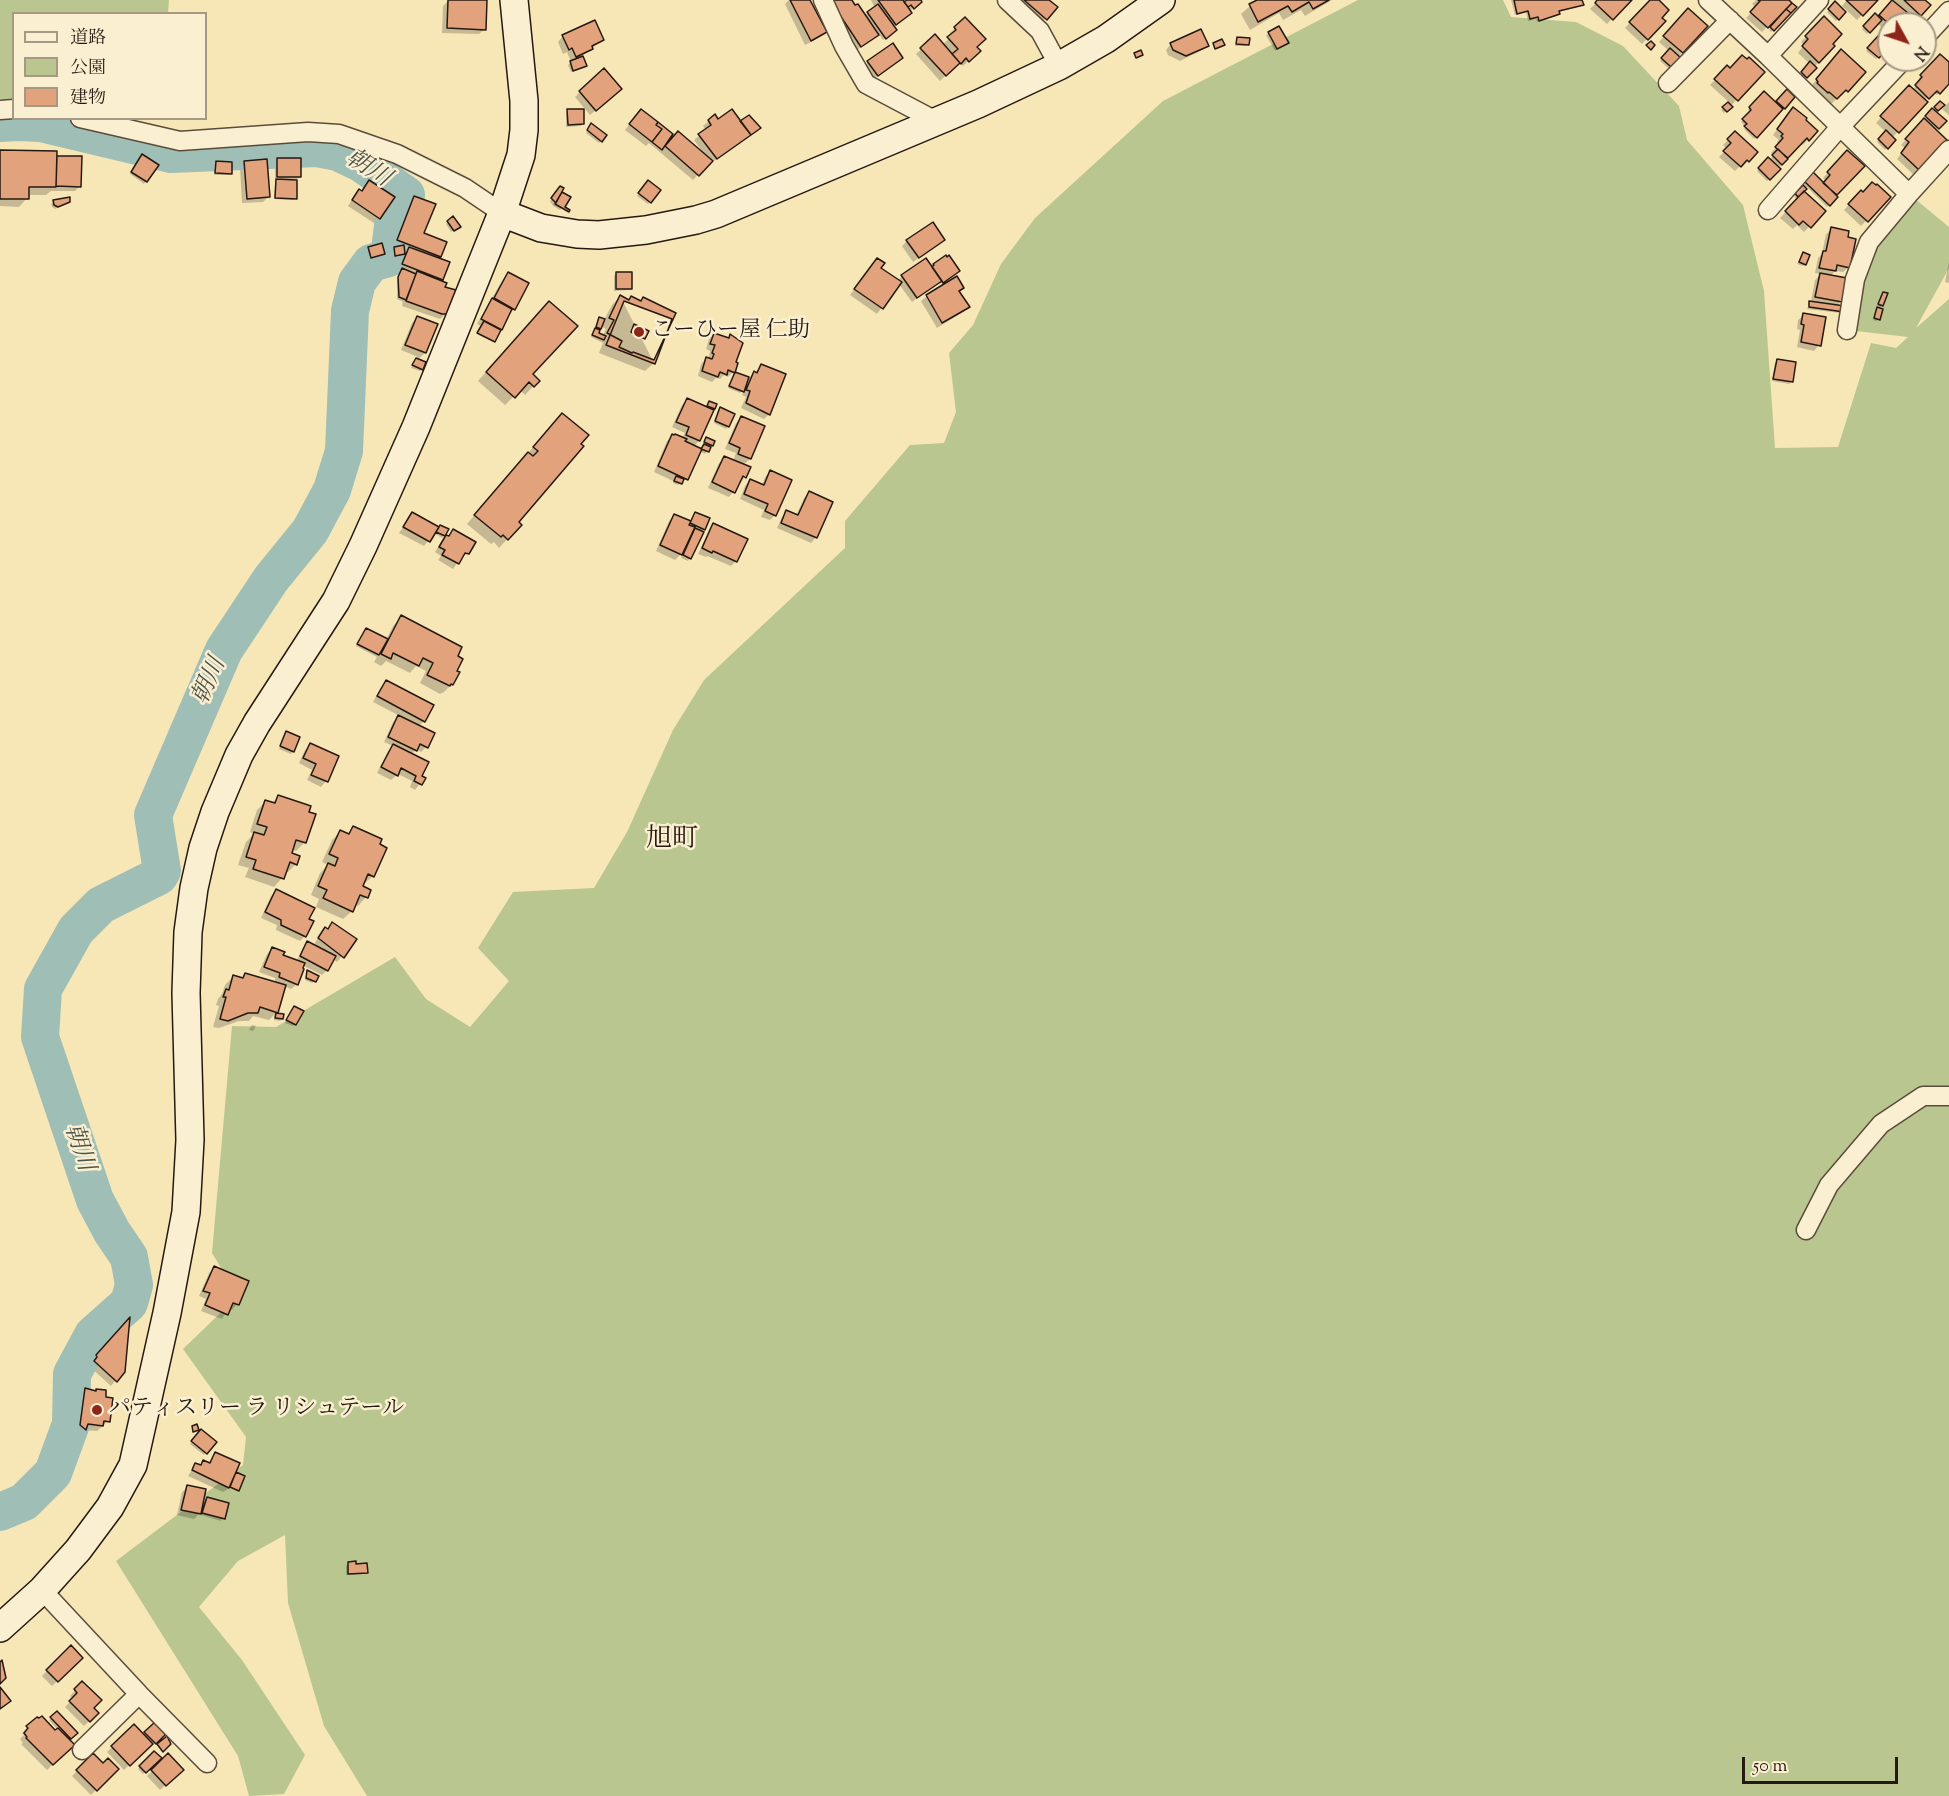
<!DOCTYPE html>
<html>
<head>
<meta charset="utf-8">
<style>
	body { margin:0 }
	#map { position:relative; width:1949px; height:1796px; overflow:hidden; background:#f7e7b7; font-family:"Sorts Mill Goudy","Noto Serif JP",serif }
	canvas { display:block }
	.legend { position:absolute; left:12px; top:12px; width:195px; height:108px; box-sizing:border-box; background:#faefd0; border:2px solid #a59984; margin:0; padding:8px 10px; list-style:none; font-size:18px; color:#261912 }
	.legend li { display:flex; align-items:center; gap:12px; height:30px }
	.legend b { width:30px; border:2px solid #a59984 }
	.north { position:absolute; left:1877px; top:12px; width:60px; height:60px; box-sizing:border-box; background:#faefd0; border:2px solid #a59984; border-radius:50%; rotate:130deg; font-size:16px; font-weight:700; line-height:24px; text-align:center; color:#261912 }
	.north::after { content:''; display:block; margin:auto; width:21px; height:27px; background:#8f2418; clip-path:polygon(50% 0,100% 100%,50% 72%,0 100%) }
	.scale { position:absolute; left:1742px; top:1757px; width:156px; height:27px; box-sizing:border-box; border:3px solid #261912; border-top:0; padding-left:8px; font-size:18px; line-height:21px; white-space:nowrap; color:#261912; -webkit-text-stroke:4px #faefd0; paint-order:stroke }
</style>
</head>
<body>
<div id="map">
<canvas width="1949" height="1796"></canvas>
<ul class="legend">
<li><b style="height:8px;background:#faefd0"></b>道路</li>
<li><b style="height:16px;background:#bac690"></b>公園</li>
<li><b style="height:16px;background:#e2a27c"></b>建物</li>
</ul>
<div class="north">N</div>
<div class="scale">50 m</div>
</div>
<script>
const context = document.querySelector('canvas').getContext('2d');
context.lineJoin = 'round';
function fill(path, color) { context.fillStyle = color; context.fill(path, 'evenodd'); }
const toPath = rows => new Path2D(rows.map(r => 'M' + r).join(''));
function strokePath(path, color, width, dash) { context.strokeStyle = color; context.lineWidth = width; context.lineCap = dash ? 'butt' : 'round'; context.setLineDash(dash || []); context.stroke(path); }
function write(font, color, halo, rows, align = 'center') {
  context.font = font + ' "Sorts Mill Goudy","Noto Serif JP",serif'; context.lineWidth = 5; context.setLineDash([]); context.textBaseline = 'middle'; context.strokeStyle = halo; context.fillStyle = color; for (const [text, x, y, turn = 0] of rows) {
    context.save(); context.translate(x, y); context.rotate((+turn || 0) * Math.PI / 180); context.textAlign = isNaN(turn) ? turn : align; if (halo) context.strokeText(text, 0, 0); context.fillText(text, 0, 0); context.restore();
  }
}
fill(toPath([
	[0,0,169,0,168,13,14,14,13,103,0,99],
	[1358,0,1503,0,1511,17,1576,22,1623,46,1679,106,1687,140,1743,205,1764,291,1775,448,1838,447,1871,343,1896,348,1908,337,1847,330,1864,256,1909,194,1949,227,1949,268,1916,328,1949,299,1949,1796,367,1796,324,1726,288,1603,285,1535,238,1561,199,1607,242,1660,305,1755,284,1794,249,1796,238,1756,116,1561,243,1465,246,1437,183,1349,238,1296,212,1253,232,1026,276,1027,395,957,426,999,470,1027,509,981,478,948,513,892,594,888,627,832,673,730,704,680,845,548,845,521,910,445,944,443,956,412,949,353,973,325,1001,264,1035,218,1163,101]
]), '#bac690');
fill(toPath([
	[449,0,485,29,479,34,442,33,443,6],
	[789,0,808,0,825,32,820,37,805,45,785,4],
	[850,0,864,16,875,8,871,0,919,0,918,4,909,11,905,18,893,27,893,32,883,40,878,33,856,51,825,6],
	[1013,0,1047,0,1055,7,1040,24],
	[1260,0,1332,0,1305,16,1301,10,1283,20,1279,13,1250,30,1241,14,1250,6],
	[1511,0,1581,0,1582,4,1580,6,1558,12,1556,16,1537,22,1536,19,1528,21,1526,12,1515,15],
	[1599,0,1629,0,1607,24,1590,9],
	[1652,0,1657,0,1660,18,1664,21,1642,44,1625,28],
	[1756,0,1787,0,1794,7,1771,32,1769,30,1781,16,1779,14,1762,32,1746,18,1756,8,1752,4],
	[1847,0,1876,0,1857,20,1842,6],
	[1893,0,1923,0,1929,5,1914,20,1911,17,1904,24,1889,24,1889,34,1877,23,1867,34,1862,29,1875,15,1877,18],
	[1835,4,1844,12,1836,21,1827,12],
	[1683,15,1706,26,1668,68,1660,61,1669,51,1659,42],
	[1824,18,1833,46,1804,79,1800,75,1810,64,1798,53,1804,45,1801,42],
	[965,19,976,47,974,56,963,66,960,62,940,81,916,54,935,37,942,45,952,36,950,33],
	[1269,33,1287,43,1275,51,1266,35],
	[563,36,602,40,582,56,585,65,571,72,568,65,571,62,567,52,563,54,558,42],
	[1238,38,1248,44,1246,46,1235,46],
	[1878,38,1887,47,1876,59,1866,51],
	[1171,44,1207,45,1202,50,1180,61,1168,55,1166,50],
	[1836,56,1864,72,1841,96,1840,95,1831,104,1813,89,1814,88,1812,85],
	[1940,56,1949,64,1949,82,1937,95,1933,92,1924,101,1925,102,1892,138,1894,140,1885,150,1877,142,1886,132,1876,123,1909,87,1912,90,1921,81,1919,78],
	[902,58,872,80,863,67,868,62],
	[1727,67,1730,70,1763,72,1724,113,1721,110,1730,103,1710,85],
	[1787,91,1793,97,1754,139,1744,129,1746,127,1741,122,1750,113,1748,110,1764,93,1775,104],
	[580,92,615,94,590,115,575,97],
	[1949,102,1949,115,1942,109],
	[1940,103,1942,105,1935,112,1945,121,1935,131,1945,140,1913,174,1897,159,1905,148,1901,145],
	[568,111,583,124,581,126,566,127,566,113],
	[1788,114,1804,120,1816,131,1803,145,1801,143,1767,181,1757,171,1774,155,1771,153,1779,144,1777,142,1779,140,1773,135],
	[636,116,671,134,661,149,662,150,673,138,704,154,694,140,706,130,703,126,709,121,718,121,744,140,711,163,710,162,693,180,649,143,646,146,625,130],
	[592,125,605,135,599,143,586,133],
	[1735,133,1756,152,1743,166,1741,165,1735,171,1719,157,1727,149,1723,145],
	[0,152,55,160,57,157,80,186,75,191,51,191,46,195,27,195,27,198,19,207,0,206],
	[1847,152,1863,167,1835,196,1836,197,1827,207,1807,187,1805,187,1802,191,1824,211,1804,232,1797,225,1793,229,1780,218,1797,200,1794,196,1813,174,1823,184,1826,181,1823,178],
	[140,158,146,181,144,184,130,174],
	[277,159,300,177,297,179,285,179,295,198,293,200,274,199,275,183,279,179,275,179,275,161],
	[216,163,231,173,228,175,214,175,214,165],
	[245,163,269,196,263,202,242,203,240,168],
	[369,182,379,218,374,223,348,206,354,196,359,191,361,192],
	[646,184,659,190,648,204,637,196],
	[561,188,560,192,569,197,560,210,553,206,550,201],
	[1861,192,1889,197,1861,226,1844,210],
	[414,197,422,234,440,256,437,259,442,279,439,281,444,288,446,313,440,319,402,306,403,302,397,299,397,280,400,270,398,270,403,256,393,257,392,250,396,246,392,245,409,203],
	[54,201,69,202,55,209,52,207,51,204],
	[448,222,457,228,451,232,446,224],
	[1832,229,1849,267,1843,272,1835,271,1829,277,1841,301,1836,307,1842,311,1840,313,1807,309,1811,302,1815,280,1821,274,1815,273,1818,258,1822,254,1826,234],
	[944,240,913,262,902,246,907,241],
	[369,248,384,254,369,259,367,250],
	[1803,253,1805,264,1803,266,1797,264],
	[1949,262,1949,283,1945,282],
	[872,265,898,281,902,276,931,268,934,265,956,273,940,284,939,282,912,302,899,284,877,314,850,295],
	[616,273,631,288,629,290,614,291,614,276],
	[508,274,514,309,495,334,477,324,503,279],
	[962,288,958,292,968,307,963,312,937,328,921,301,927,296],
	[1883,293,1882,305,1878,309,1878,319,1876,321,1873,320,1876,311,1880,307,1877,306],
	[620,296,654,363,645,371,599,353,603,343,591,337,598,321,600,319,604,320,612,305],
	[601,326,606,329,602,337,597,334],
	[540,311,531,374,538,381,525,395,520,390,505,405,478,381],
	[1804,315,1819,345,1814,351,1797,347,1800,330,1797,329,1798,320],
	[418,318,436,325,425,353,417,360,422,369,420,371,411,368,418,357,401,350,412,323],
	[714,334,727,339,730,336,734,362,733,372,728,377,724,375,720,379,716,378,712,382,698,376,701,364,706,359,708,360,710,351,706,349,709,339],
	[1777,360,1792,381,1789,384,1772,381,1775,363],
	[761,366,769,414,764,419,741,408,746,397,742,395,745,388,740,393,728,388,735,373,749,378],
	[687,400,706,408,708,405,713,408,699,441,693,447,701,450,704,445,703,445,704,441,711,445,705,454,699,451,686,479,678,485,673,483,673,481,654,472,667,441,673,436,682,438,685,433,672,427,682,405],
	[719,411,728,426,726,429,714,423],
	[741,418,763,427,750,459,743,465,745,477,729,497,708,488,719,463,725,457,733,461,736,453,725,449,736,423],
	[554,423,517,522,520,525,499,548,494,542,491,544,467,524],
	[770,472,775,515,770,520,761,517,764,510,740,499,745,486,750,480,762,485,765,477],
	[809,493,816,537,811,543,777,528,782,517,787,511,796,516,804,498],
	[412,514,438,528,447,530,442,538,434,533,424,546,399,533],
	[674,515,703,529,688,561,681,558,684,551,675,560,656,551,669,521],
	[714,525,736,561,731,566,707,556,706,557,698,554,709,530],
	[453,531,468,553,461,558,453,569,438,560,441,556,435,552,441,542],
	[401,617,452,684,444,692,440,694,420,683,426,671,416,666,410,673,386,661,381,666,374,662,377,657,356,646,366,629,386,640,393,626],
	[386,682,424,721,418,727,426,747,421,752,416,749,411,755,420,776,424,778,415,790,410,787,412,781,398,774,391,780,377,773,388,751,393,746,384,742,393,722,400,716,373,702,381,687],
	[285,735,293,751,291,754,279,749],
	[310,745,326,781,321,787,307,780,312,770,299,763,305,750],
	[279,797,314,815,304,843,296,851,291,849,290,854,296,864,288,872,285,871,282,878,274,887,245,877,249,868,238,865,246,842,254,834,250,832,257,810,266,801,272,803],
	[353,828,373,876,364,884,363,883,361,887,369,891,366,897,358,906,355,904,352,911,343,919,316,907,319,899,311,895,320,873,328,865,322,862,332,840,340,832,346,835],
	[277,891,307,919,305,936,300,941,276,930,277,925,261,918,271,896],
	[333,924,355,939,337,962,333,959,327,970,322,975,302,965,297,984,291,989,284,986,277,1012,269,1020,253,1016,249,1021,239,1021,219,1028,213,1027,219,1006,216,1005,218,999,222,994,225,985,233,977,241,979,245,974,275,983,275,978,259,972,267,954,272,949,281,956,296,962,303,948,308,943,313,946,320,935],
	[307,972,315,981,312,983,305,980],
	[292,1010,295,1024,293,1026,285,1023],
	[275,1014,282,1015,282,1019,280,1021,274,1020],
	[252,1025,256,1026,253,1031,249,1030],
	[214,1268,237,1304,232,1310,229,1308,222,1319,201,1311,206,1299,199,1296,209,1273],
	[130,1319,123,1371,111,1386,90,1367,93,1363,92,1362],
	[85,1390,108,1421,97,1431,85,1430,81,1434,76,1430,80,1395],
	[201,1431,215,1442,204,1455,190,1444],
	[215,1454,238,1464,228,1489,223,1492,188,1476,195,1465,199,1466,203,1462,208,1463],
	[188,1487,201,1505,207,1499,223,1518,221,1521,201,1515,202,1511,194,1519,177,1515,182,1492],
	[348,1564,366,1572,364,1574,346,1575,346,1566],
	[71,1647,81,1658,52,1686,42,1676],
	[82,1683,92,1708,97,1713,84,1726,65,1707,73,1699,70,1696],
	[57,1713,76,1733,68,1740,73,1745,47,1770,21,1744,23,1743,20,1739,24,1735,22,1733,37,1719,55,1732,58,1730,49,1720],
	[155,1724,164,1734,153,1745,151,1743,124,1770,107,1752,134,1726,143,1735],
	[154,1753,160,1758,143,1774,138,1769],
	[93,1755,103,1765,117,1769,91,1795,72,1776],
	[168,1755,181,1770,160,1790,147,1776]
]), '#0003');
strokePath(toPath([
	[0,123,17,122,41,123,171,154,317,148,338,152,361,163,406,195,394,218,389,258,371,263,357,282,350,311,344,451,332,490,310,531,271,579,224,650,153,815,162,871,159,876,101,905,76,930,43,989,40,1037,95,1200,112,1232,129,1257,134,1285,129,1303,93,1335,72,1374,71,1424,53,1473,24,1502,0,1512]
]), '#9fbeb6', 38);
const building = toPath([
	[448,0,487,0,486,30,447,28,448,0],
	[790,0,810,0,827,32,811,41,790,0],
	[830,0,852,0,855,5,858,4,879,35,861,47,830,0],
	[878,0,903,0,912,13,896,25,878,0],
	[907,0,921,0,922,2,914,9,911,5,908,7,904,2,907,0],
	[1024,0,1049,0,1058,7,1047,20,1024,0],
	[1257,0,1329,0,1313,9,1309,2,1292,12,1288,6,1258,22,1249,4,1257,0],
	[1514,0,1582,0,1584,5,1559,11,1560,14,1539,21,1538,17,1530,19,1528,11,1517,14,1514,0],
	[1597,0,1632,0,1613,20,1595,3,1597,0],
	[1650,0,1659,0,1669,10,1662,18,1666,21,1648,40,1629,22,1650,0],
	[1758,0,1789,0,1792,3,1768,28,1750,12,1760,1,1758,0],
	[1846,0,1878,0,1863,16,1846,0],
	[1892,0,1913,17,1906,24,1889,24,1879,15,1892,0],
	[1904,0,1925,0,1931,5,1921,16,1904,0],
	[1835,1,1846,12,1839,20,1828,9,1835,1],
	[1792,3,1797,7,1791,13,1786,9,1792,3],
	[878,4,897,30,886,39,867,12,878,4],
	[1688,8,1708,26,1683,53,1663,36,1688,8],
	[1786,9,1791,13,1774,31,1770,27,1786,9],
	[1875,13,1882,20,1870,33,1863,26,1875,13],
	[1824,16,1842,34,1833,44,1835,46,1819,63,1802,46,1808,39,1805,36,1824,16],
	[965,17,986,39,977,47,981,51,969,62,966,58,961,64,952,54,958,49,947,37,956,30,954,27,965,17],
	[595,20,604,40,592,46,593,49,576,57,572,48,569,50,562,35,595,20],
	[1279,26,1289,43,1277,49,1268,32,1279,26],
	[1201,29,1209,46,1186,56,1173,50,1170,43,1201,29],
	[935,34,960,63,946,76,920,48,935,34],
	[1878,36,1889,47,1879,58,1867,48,1878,36],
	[1237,37,1250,38,1249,45,1236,44,1237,37],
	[1222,39,1225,45,1215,49,1213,43,1222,39],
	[1651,41,1655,45,1651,50,1646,45,1651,41],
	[893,43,903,58,878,76,867,61,893,43],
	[1670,48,1681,58,1671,67,1661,58,1670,48],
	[1841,49,1866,72,1848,92,1846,90,1837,99,1829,92,1828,93,1817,83,1818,82,1816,79,1841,49],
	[1141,50,1143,55,1136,58,1134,53,1141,50],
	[1940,54,1949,62,1949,84,1940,94,1937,91,1929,99,1915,85,1922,77,1920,75,1940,54],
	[1742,55,1747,59,1749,57,1765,72,1738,101,1714,79,1727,65,1730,68,1742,55],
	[583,56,587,66,573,71,570,61,583,56],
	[1810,61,1817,68,1807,78,1801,72,1810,61],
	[604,68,622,89,596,111,579,91,604,68],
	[1909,85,1928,102,1899,133,1880,116,1909,85],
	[1787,89,1795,97,1785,109,1776,101,1787,89],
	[1764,91,1783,109,1757,138,1744,126,1747,124,1742,119,1751,110,1749,107,1764,91],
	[1940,101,1945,105,1938,111,1934,107,1940,101],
	[1728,102,1733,107,1727,112,1722,107,1728,102],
	[1793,107,1807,118,1806,120,1818,131,1809,141,1807,138,1788,158,1775,147,1783,138,1781,136,1783,134,1777,129,1793,107],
	[1932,108,1947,121,1939,129,1925,116,1932,108],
	[567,109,584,109,584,124,568,125,567,109],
	[641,109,658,122,656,125,662,129,652,142,629,124,641,109],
	[732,109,751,135,717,159,698,134,711,125,708,120,715,114,718,119,732,109],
	[749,115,761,128,751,135,740,121,749,115],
	[1924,118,1947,140,1919,170,1901,153,1909,142,1905,139,1924,118],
	[658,122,673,134,662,150,652,142,662,129,656,125,658,122],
	[591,123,607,135,602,142,587,130,591,123],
	[1886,130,1896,140,1888,149,1878,139,1886,130],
	[678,131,713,161,699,176,665,146,678,131],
	[1735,131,1758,152,1749,162,1747,160,1741,167,1723,151,1731,143,1727,139,1735,131],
	[1778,149,1788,159,1782,165,1772,155,1778,149],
	[0,150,57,151,56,187,29,187,29,199,0,199,0,150],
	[1847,150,1865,166,1837,195,1823,183,1830,175,1827,172,1847,150],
	[142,154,159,165,147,182,131,172,142,154],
	[57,156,82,156,81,187,56,186,57,156],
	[1768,157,1781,169,1770,180,1758,168,1768,157],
	[277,158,301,158,301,177,277,177,277,158],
	[267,159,270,197,247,199,244,161,267,159],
	[216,161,232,162,232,174,215,173,216,161],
	[1813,172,1838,197,1830,206,1804,181,1813,172],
	[276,179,297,180,297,199,275,198,276,179],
	[369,180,395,197,380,219,352,200,359,189,362,191,369,180],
	[648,180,661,190,651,203,638,193,648,180],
	[1872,182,1876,185,1877,184,1891,197,1868,222,1848,204,1861,190,1863,192,1872,182],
	[1803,185,1807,189,1798,197,1795,193,1803,185],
	[560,186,564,188,556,203,551,198,560,186],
	[1804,191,1826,211,1811,228,1803,221,1799,225,1785,211,1804,191],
	[562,192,571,197,565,207,570,210,569,212,555,204,562,192],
	[414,196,436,204,424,233,447,242,441,257,397,240,414,196],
	[70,197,70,202,58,207,54,205,53,200,70,197],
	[453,216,461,227,454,231,447,221,453,216],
	[933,222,945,240,919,258,906,240,933,222],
	[1831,227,1849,231,1848,237,1856,239,1850,268,1837,265,1836,271,1819,268,1823,251,1826,251,1831,227],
	[382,243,385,254,371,258,368,247,382,243],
	[404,245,405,254,395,256,394,247,404,245],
	[409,247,450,262,443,280,402,264,409,247],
	[1803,252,1810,255,1806,265,1799,262,1803,252],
	[946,255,947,257,949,255,960,271,943,283,932,267,934,265,933,264,946,255],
	[877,258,885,263,881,268,902,282,883,309,854,289,877,258],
	[926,258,942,281,917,298,901,275,926,258],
	[402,268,416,274,406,300,399,297,398,277,402,268],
	[417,271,447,283,445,287,456,290,447,314,442,314,406,301,417,271],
	[508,272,529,283,515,310,494,298,508,272],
	[616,272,632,272,632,289,616,289,616,272],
	[1820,273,1847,278,1842,302,1815,297,1820,273],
	[957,276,964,288,959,291,970,307,942,323,926,295,957,276],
	[1883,292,1888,293,1883,306,1878,304,1883,292],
	[620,295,629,300,631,296,641,301,643,297,676,313,654,360,633,352,632,353,619,347,622,341,607,333,614,320,609,318,620,295],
	[634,324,649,331,645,339,631,332,634,324],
	[492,298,512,309,502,330,481,319,492,298],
	[549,301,578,326,533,374,540,381,534,387,529,382,515,398,486,372,549,301],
	[624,301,672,319,655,364,606,345,624,301],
	[1809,301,1845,306,1844,312,1809,307,1809,301],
	[1877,307,1883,309,1880,320,1874,318,1877,307],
	[1803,313,1826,317,1821,346,1801,342,1804,325,1801,324,1803,313],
	[417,316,438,324,426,353,405,345,417,316],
	[599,317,605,319,601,329,596,327,599,317],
	[484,321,501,330,495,342,477,333,484,321],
	[595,328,600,330,599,333,606,336,604,340,592,335,595,328],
	[714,333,729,338,730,334,743,343,736,362,738,363,735,373,728,370,727,375,720,372,718,377,702,371,706,357,712,359,714,354,712,353,715,345,710,344,714,333],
	[416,358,426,362,423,370,412,365,416,358],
	[1777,359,1796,362,1793,382,1773,379,1777,359],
	[761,364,786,374,770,415,746,403,750,391,746,390,754,371,757,373,761,364],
	[735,372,749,377,744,392,729,386,735,372],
	[687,398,714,410,700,441,686,435,689,427,676,422,687,398],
	[709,401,717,404,715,409,707,406,709,401],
	[720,407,735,414,729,427,715,421,720,407],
	[562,413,589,435,581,444,584,446,519,522,522,525,508,540,503,535,501,537,474,515,528,452,533,456,538,451,533,447,562,413],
	[741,416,765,426,751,459,738,454,740,448,729,443,741,416],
	[672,434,674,435,675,434,687,439,685,441,702,449,688,480,658,466,672,434],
	[706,437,715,441,713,446,704,442,706,437],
	[704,444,711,447,709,452,701,449,704,444],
	[724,456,751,467,746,478,743,476,735,493,712,482,724,456],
	[770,470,792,480,776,516,765,511,768,504,744,494,750,479,764,485,770,470],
	[676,476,684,479,682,484,674,481,676,476],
	[809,491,833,502,817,538,781,523,786,510,798,515,809,491],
	[412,512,439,527,430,542,403,527,412,512],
	[695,512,710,518,705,530,690,523,695,512],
	[674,514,691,521,689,525,695,527,682,555,660,545,674,514],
	[713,523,748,539,737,562,713,551,712,553,702,548,713,523],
	[440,525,449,529,445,536,436,532,440,525],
	[695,528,704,532,691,559,683,555,695,528],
	[453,529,476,542,469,554,465,553,459,564,442,555,445,550,439,547,446,535,449,536,453,529],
	[401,615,462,647,458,656,463,659,457,671,460,672,453,685,451,684,450,686,427,675,433,663,423,658,419,666,393,653,391,659,381,654,401,615],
	[366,628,388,639,379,655,357,644,366,628],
	[386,680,434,705,425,722,377,696,386,680],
	[398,715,435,733,428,748,420,744,417,751,388,737,398,715],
	[286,731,300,737,294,752,280,746,286,731],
	[310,743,339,756,328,782,311,775,316,764,303,758,310,743],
	[393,744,429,762,422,776,426,778,422,785,414,781,416,776,401,768,398,776,381,767,393,744],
	[278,795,311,806,309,812,316,814,306,843,296,840,292,853,300,856,297,865,290,862,284,879,253,869,256,860,246,857,254,832,264,835,267,827,257,824,265,800,275,803,278,795],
	[353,826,382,839,380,844,387,848,374,877,368,874,363,886,371,890,368,898,360,895,353,912,323,898,327,890,318,886,328,863,335,866,338,858,329,854,340,830,349,834,353,826],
	[276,889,315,908,309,919,314,921,306,937,281,925,281,920,265,912,276,889],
	[332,922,357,939,344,958,318,938,325,927,328,929,332,922],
	[307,941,336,956,328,971,300,956,307,941],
	[272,947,285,952,283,955,305,963,303,968,304,969,298,985,279,977,280,973,264,967,272,947],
	[307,970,319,976,316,982,306,978,307,970],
	[245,973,286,985,278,1013,260,1007,258,1013,248,1013,228,1021,220,1019,226,997,223,997,226,989,229,990,233,975,243,978,245,973],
	[294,1006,304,1011,296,1025,286,1020,294,1006],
	[276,1013,284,1014,283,1019,275,1018,276,1013],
	[214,1266,249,1281,239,1305,233,1303,228,1315,205,1305,210,1293,203,1291,214,1266],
	[130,1317,125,1372,117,1382,94,1361,97,1357,96,1355,130,1317],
	[85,1388,96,1391,96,1389,106,1390,106,1397,113,1398,110,1422,104,1421,103,1426,88,1424,86,1430,80,1425,85,1388],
	[197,1424,199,1430,193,1432,192,1426,197,1424],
	[201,1429,217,1442,207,1454,191,1441,201,1429],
	[215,1452,240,1463,229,1488,192,1470,195,1463,201,1465,203,1460,210,1463,215,1452],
	[236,1472,245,1476,239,1491,230,1487,236,1472],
	[187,1485,206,1489,201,1514,181,1510,187,1485],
	[207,1497,229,1503,225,1519,202,1513,207,1497],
	[356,1561,356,1564,367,1563,368,1573,348,1574,348,1562,356,1561],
	[71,1645,83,1658,58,1682,46,1670,71,1645],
	[2,1660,6,1678,0,1684,0,1662,2,1660],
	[82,1681,102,1700,94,1708,99,1713,90,1722,69,1701,77,1693,74,1689,82,1681],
	[0,1687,11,1701,0,1709,0,1687],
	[57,1711,78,1733,71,1739,50,1717,57,1711],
	[42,1716,55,1730,58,1728,75,1745,53,1765,26,1738,27,1737,24,1733,28,1728,26,1726,37,1717,39,1718,42,1716],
	[155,1722,166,1734,156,1744,144,1732,155,1722],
	[134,1724,153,1744,130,1766,111,1746,134,1724],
	[167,1736,171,1744,163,1752,157,1744,167,1736],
	[154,1751,162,1758,146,1773,139,1766,154,1751],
	[93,1753,103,1763,108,1758,119,1769,97,1791,76,1770,93,1753],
	[168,1753,184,1770,166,1786,151,1770,168,1753]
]);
fill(building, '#e2a27c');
strokePath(building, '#261912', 1.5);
const street = toPath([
	[823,0,844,46,866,84,936,121],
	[1007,0,1040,31,1059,66],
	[1708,0,1768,56,1909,194,1949,150],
	[1925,37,1949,11],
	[1768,56,1819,0],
	[1668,83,1730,20],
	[0,110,14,109],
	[80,118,180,141,308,132,339,134,397,154,465,188,502,213],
	[1768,210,1839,128,1903,60],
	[1847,330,1855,279,1869,242,1909,194],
	[1806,1230,1829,1185,1881,1124,1923,1096,1949,1096],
	[42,1590,139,1694,207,1763],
	[82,1750,139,1694]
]);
const secondary = toPath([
	[502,213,541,228,577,234,599,235,646,230,696,220,716,214,978,104,1059,66,1106,39,1161,0],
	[0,1628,42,1590,78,1550,110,1507,133,1465,167,1313,186,1212,190,1140,186,993,188,932,194,888,203,848,215,812,239,755,257,723,336,601,363,546,416,427,502,213,521,155,524,130,524,101,514,0]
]);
strokePath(street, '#5a4c3b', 21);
strokePath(secondary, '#261912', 30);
strokePath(street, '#faefd0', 18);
strokePath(secondary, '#faefd0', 27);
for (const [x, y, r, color] of [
	[639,332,6,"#8f2418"],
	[97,1410,6,"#8f2418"]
]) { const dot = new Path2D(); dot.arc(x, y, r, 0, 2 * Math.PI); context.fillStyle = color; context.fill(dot); strokePath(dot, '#faefd0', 2); }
write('22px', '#261912', '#faefd0', [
	["こーひー屋 仁助",651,332],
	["パティスリー ラ リシュテール",109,1410]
], 'left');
write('italic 24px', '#50534b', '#faefd0', [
	["朝川",367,170,32],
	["朝川",211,682,-66],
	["朝川",77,1148,72]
]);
write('26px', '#261912', '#faefd0', [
	["旭町",672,842]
]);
</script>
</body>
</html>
